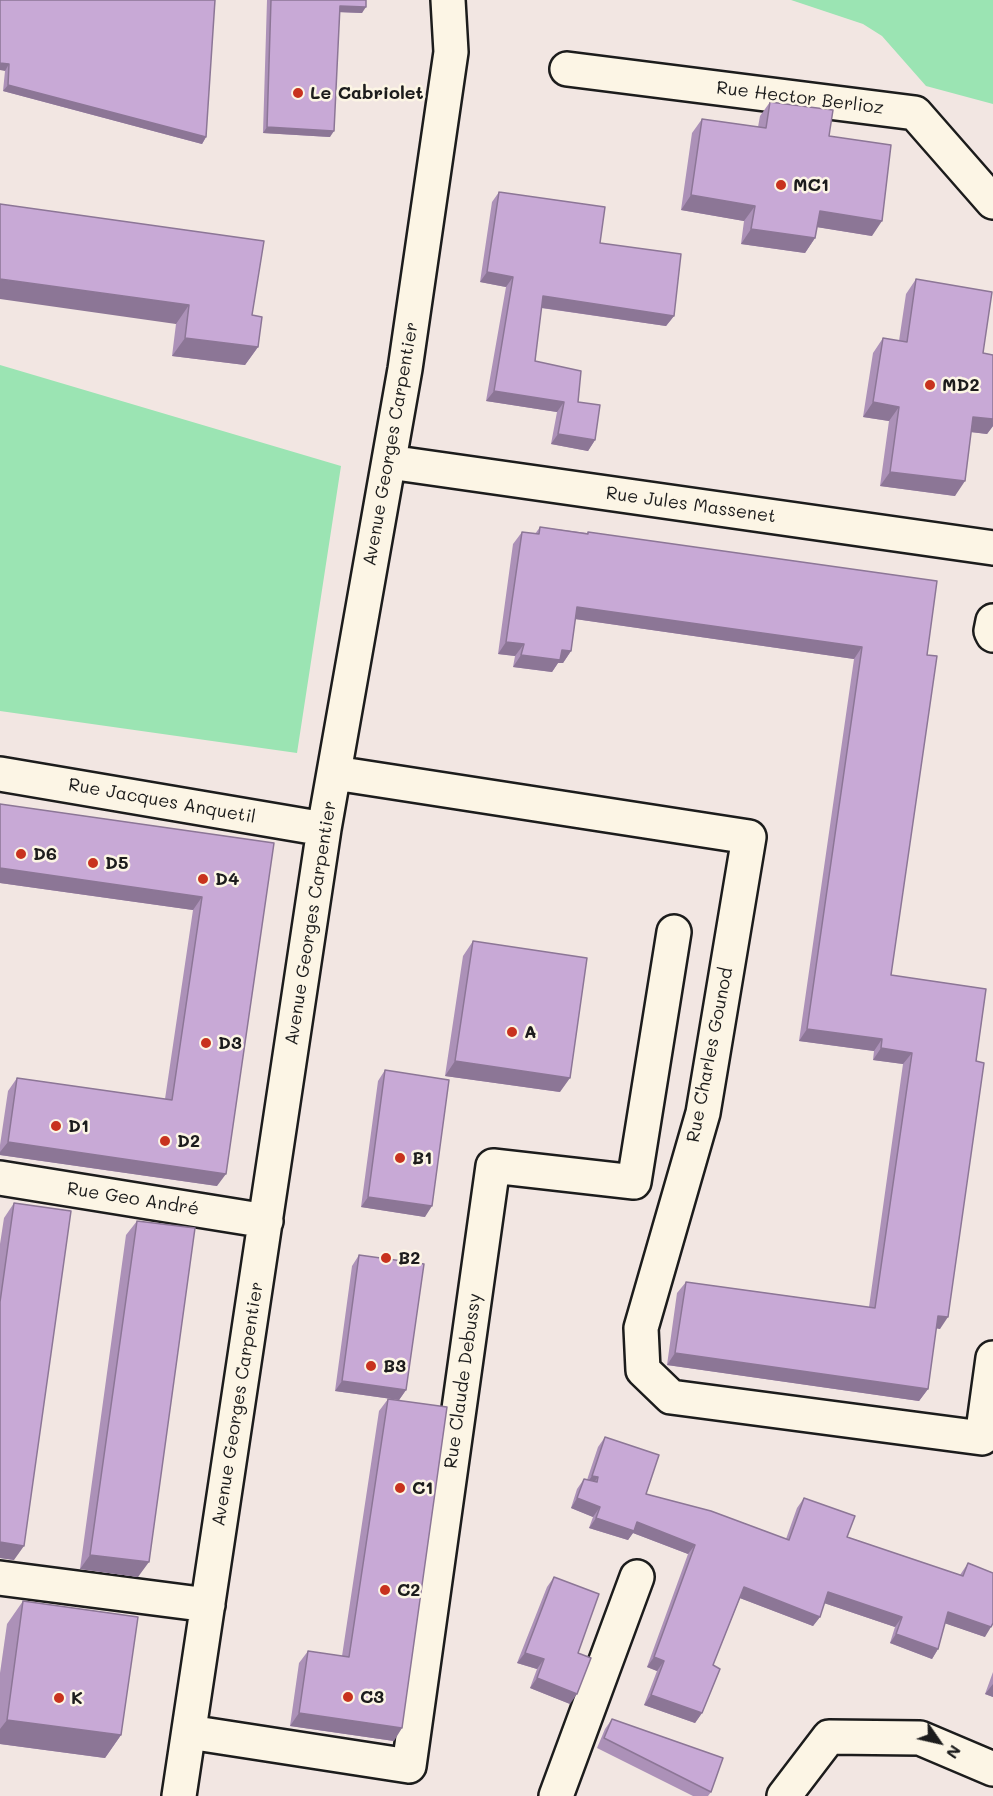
<!DOCTYPE html>
<html>
<head>
<meta charset="utf-8">
<style>
	body { margin:0 }
	#map { position:relative; width:993px; height:1796px; overflow:hidden; background:#f2e6e2; font-family:Mali,sans-serif }
	canvas { display:block }
	.north { position:absolute; left:909px; top:1712px; width:60px; height:60px; -webkit-text-stroke:4px #fcf5e5; paint-order:stroke; rotate:124deg; font-size:16px; font-weight:700; line-height:24px; text-align:center; color:#1c1c1c }
	.north::after { content:''; display:block; margin:auto; width:21px; height:27px; background:#1c1c1c; clip-path:polygon(50% 0,100% 100%,50% 72%,0 100%) }
</style>
</head>
<body>
<div id="map">
<canvas width="993" height="1796"></canvas>
<div class="north">N</div>
</div>
<script>
const context = document.querySelector('canvas').getContext('2d');
context.lineJoin = 'round';
function fill(path, color) { context.fillStyle = color; context.fill(path, 'evenodd'); }
const toPath = rows => new Path2D(rows.map(r => 'M' + r).join(''));
function strokePath(path, color, width, dash) { context.strokeStyle = color; context.lineWidth = width; context.lineCap = dash ? 'butt' : 'round'; context.setLineDash(dash || []); context.stroke(path); }
function write(font, color, halo, rows, align = 'center') {
  context.font = font + ' Mali,sans-serif'; context.lineWidth = 5; context.setLineDash([]); context.textBaseline = 'middle'; context.strokeStyle = halo; context.fillStyle = color; for (const [text, x, y, turn = 0] of rows) {
    context.save(); context.translate(x, y); context.rotate((+turn || 0) * Math.PI / 180); context.textAlign = isNaN(turn) ? turn : align; if (halo) context.strokeText(text, 0, 0); context.fillText(text, 0, 0); context.restore();
  }
}
fill(toPath([
	[791,0,993,0,993,104,926,86,882,36,863,24],
	[0,365,341,466,297,753,0,711]
]), '#9be4b3');
const minor = toPath([
	[567,69,915,113,993,202],
	[389,462,993,548],
	[993,621,991,631,993,635],
	[335,773,749,837,703,1113,641,1328,643,1370,671,1397,982,1438,993,1358],
	[0,774,324,829],
	[0,1178,266,1221],
	[0,1578,208,1605],
	[189,1732,409,1766,493,1166,634,1182,674,932],
	[179,1796,324,829,405,369,451,52,448,0],
	[556,1796,637,1577],
	[784,1796,829,1737,920,1738,993,1769]
]);
strokePath(minor, '#1c1c1c', 38);
strokePath(minor, '#fcf5e5', 33);
fill(toPath([
	[0,0,206,137,202,144,3,91,5,71],
	[267,0,366,0,362,13,340,12,330,137,263,133],
	[770,102,829,136,872,236,817,227,815,238,805,253,741,244,744,221,681,210,692,133,702,119,758,127,760,116],
	[499,192,600,243,674,316,666,326,541,308,535,361,578,402,595,440,588,451,551,444,557,412,486,401,506,287,480,282,492,202],
	[0,204,252,315,258,347,245,365,172,356,176,324],
	[916,279,983,353,993,355,993,426,987,434,971,432,955,496,880,486,889,421,863,417,873,353,883,338,899,341,906,294],
	[540,527,587,533,588,532,927,655,891,975,986,989,940,1329,936,1328,928,1389,919,1401,667,1365,677,1293,686,1282,869,1307,903,1064,873,1060,874,1051,799,1041,854,659,575,619,571,651,563,663,558,663,552,672,513,667,515,656,498,654,513,544,522,532,535,534],
	[0,804,274,843,217,1186,0,1155,0,1145,8,1091,17,1078,165,1099,193,910,0,883],
	[473,941,560,1092,445,1076,463,956],
	[385,1070,425,1217,361,1207,378,1081],
	[14,1203,14,1560,0,1558,0,1244,4,1218],
	[137,1221,138,1577,80,1569,126,1235],
	[359,1255,406,1390,399,1400,335,1391,352,1266],
	[388,1399,394,1741,290,1726,299,1663,308,1651,342,1656,379,1411],
	[605,1437,646,1494,786,1539,797,1508,804,1498,847,1537,960,1575,968,1563,985,1637,945,1623,938,1649,932,1659,890,1643,895,1627,824,1603,820,1617,813,1626,740,1598,713,1665,702,1713,695,1723,644,1705,657,1671,647,1667,688,1554,633,1533,628,1540,589,1528,593,1517,571,1508,577,1489,584,1479,587,1480,598,1447],
	[554,1577,578,1653,570,1704,530,1688,537,1669,517,1663,547,1587],
	[23,1601,121,1735,105,1758,0,1744,0,1673,7,1624],
	[993,1672,993,1697,985,1694],
	[612,1719,711,1792,708,1796,693,1796,597,1748,605,1729]
]), '#ac91b8');
fill(toPath([
	[340,6,366,7,362,13,336,12],
	[0,63,9,64,5,71,0,70],
	[8,85,206,137,202,144,3,91],
	[267,127,334,131,330,137,263,133],
	[691,195,755,206,744,221,681,210],
	[820,211,882,221,872,236,810,226],
	[751,229,815,238,805,253,741,244],
	[487,272,513,277,506,287,480,282],
	[0,279,189,305,176,324,0,299],
	[543,296,674,316,666,326,536,307],
	[185,338,258,347,245,365,172,356],
	[494,391,564,402,557,412,486,401],
	[873,402,899,407,889,421,863,417],
	[973,417,993,419,993,426,987,434,962,431],
	[558,434,595,440,588,451,551,444],
	[890,472,965,481,955,496,880,486],
	[577,607,862,647,854,659,568,618],
	[506,642,524,644,515,656,498,654],
	[562,650,571,651,563,663,558,663,552,672,513,667,521,655],
	[0,868,202,897,193,910,0,883],
	[807,1029,882,1039,874,1051,799,1041],
	[881,1048,912,1053,903,1064,873,1060],
	[455,1061,570,1078,560,1092,445,1076],
	[8,1142,226,1174,217,1186,0,1155,0,1152],
	[368,1197,432,1206,425,1217,361,1207],
	[938,1316,948,1317,940,1329,930,1327],
	[675,1353,928,1389,919,1401,667,1365],
	[342,1381,406,1390,399,1400,335,1391],
	[592,1476,598,1477,591,1487,585,1486],
	[577,1498,600,1507,593,1517,571,1508],
	[596,1518,637,1522,695,1545,688,1554,633,1533,628,1540,589,1528],
	[0,1542,24,1546,14,1560,0,1558],
	[90,1555,149,1562,138,1577,80,1569],
	[744,1587,820,1617,813,1626,737,1597],
	[828,1592,902,1617,895,1627,821,1602],
	[948,1612,991,1627,985,1637,941,1622],
	[896,1634,938,1649,932,1659,890,1643],
	[525,1653,544,1659,537,1669,517,1663],
	[654,1657,664,1661,657,1671,647,1667],
	[537,1678,577,1694,570,1704,530,1688],
	[993,1684,993,1697,985,1694],
	[651,1695,702,1713,695,1723,644,1705],
	[299,1713,402,1728,394,1741,290,1726],
	[7,1720,121,1735,105,1758,0,1744,0,1729]
]), '#8c7696');
const building = toPath([
	[0,0,215,0,206,137,8,85,9,64,0,63,0,0],
	[271,0,366,0,366,7,340,6,334,131,267,127,271,0],
	[770,102,833,110,829,136,891,145,882,221,820,211,815,238,751,229,755,206,691,195,702,119,766,128,770,102],
	[499,192,605,207,600,243,681,254,674,316,543,296,535,361,581,371,578,402,600,405,595,440,558,434,564,402,494,391,513,277,487,272,499,192],
	[0,204,264,241,252,315,262,317,258,347,185,338,189,305,0,279,0,204],
	[916,279,992,292,983,353,993,355,993,419,973,417,965,481,890,472,899,407,873,402,883,338,907,342,916,279],
	[540,527,588,534,588,532,937,581,927,655,937,656,891,975,986,989,976,1061,984,1063,948,1317,938,1316,928,1389,675,1353,686,1282,875,1308,912,1053,881,1048,882,1039,807,1029,862,647,577,607,571,651,562,650,560,660,521,655,524,644,506,642,522,532,539,534,540,527],
	[0,804,274,843,226,1174,8,1142,17,1078,172,1100,202,897,0,868,0,804],
	[473,941,587,958,570,1078,455,1061,473,941],
	[385,1070,449,1080,432,1206,368,1197,385,1070],
	[14,1203,71,1211,24,1546,0,1542,0,1302,14,1203],
	[137,1221,195,1228,149,1562,90,1555,137,1221],
	[359,1255,424,1264,406,1390,342,1381,359,1255],
	[388,1399,447,1407,402,1728,299,1713,308,1651,349,1657,388,1399],
	[605,1437,659,1455,646,1494,711,1511,789,1540,804,1498,855,1516,847,1537,963,1576,968,1563,993,1573,993,1623,991,1627,948,1612,938,1649,896,1634,902,1617,828,1592,820,1617,744,1587,713,1665,720,1669,702,1713,651,1695,664,1661,654,1657,695,1545,637,1522,634,1531,596,1518,600,1507,577,1498,584,1479,597,1482,598,1477,592,1476,605,1437],
	[554,1577,599,1594,578,1653,591,1658,577,1694,537,1678,544,1659,525,1653,554,1577],
	[23,1601,138,1617,121,1735,7,1720,23,1601],
	[612,1719,723,1758,711,1792,604,1738,612,1719]
]);
fill(building, '#c8a9d6');
strokePath(building, '#8c7696', 1.5);
for (const [x, y, r, color] of [
	[298,93,6,"#c8321e"],
	[781,185,6,"#c8321e"],
	[930,385,6,"#c8321e"],
	[21,854,6,"#c8321e"],
	[93,863,6,"#c8321e"],
	[203,879,6,"#c8321e"],
	[512,1032,6,"#c8321e"],
	[206,1043,6,"#c8321e"],
	[56,1126,6,"#c8321e"],
	[165,1141,6,"#c8321e"],
	[400,1158,6,"#c8321e"],
	[386,1258,6,"#c8321e"],
	[371,1366,6,"#c8321e"],
	[400,1488,6,"#c8321e"],
	[385,1590,6,"#c8321e"],
	[348,1697,6,"#c8321e"],
	[59,1698,6,"#c8321e"]
]) { const dot = new Path2D(); dot.arc(x, y, r, 0, 2 * Math.PI); context.fillStyle = color; context.fill(dot); strokePath(dot, '#fcf5e5', 2); }
write('bold 18px', '#1c1c1c', '#fcf5e5', [
	["Le Cabriolet",310,93],
	["MC1",793,185],
	["MD2",942,385],
	["D6",33,854],
	["D5",105,863],
	["D4",215,879],
	["A",524,1032],
	["D3",218,1043],
	["D1",68,1126],
	["D2",177,1141],
	["B1",412,1158],
	["B2",398,1258],
	["B3",383,1366],
	["C1",412,1488],
	["C2",397,1590],
	["C3",360,1697],
	["K",71,1698]
], 'left');
write('18px', '#1c1c1c', '#fcf5e5', [
	["Rue Hector Berlioz",800,98,7],
	["Avenue Georges Carpentier",391,444,-80],
	["Rue Jules Massenet",691,505,8],
	["Rue Jacques Anquetil",162,801,10],
	["Avenue Georges Carpentier",311,923,-81],
	["Rue Charles Gounod",710,1055,-79],
	["Rue Geo André",133,1199,9],
	["Rue Claude Debussy",463,1381,-82],
	["Avenue Georges Carpentier",238,1404,-81]
]);
</script>
</body>
</html>
